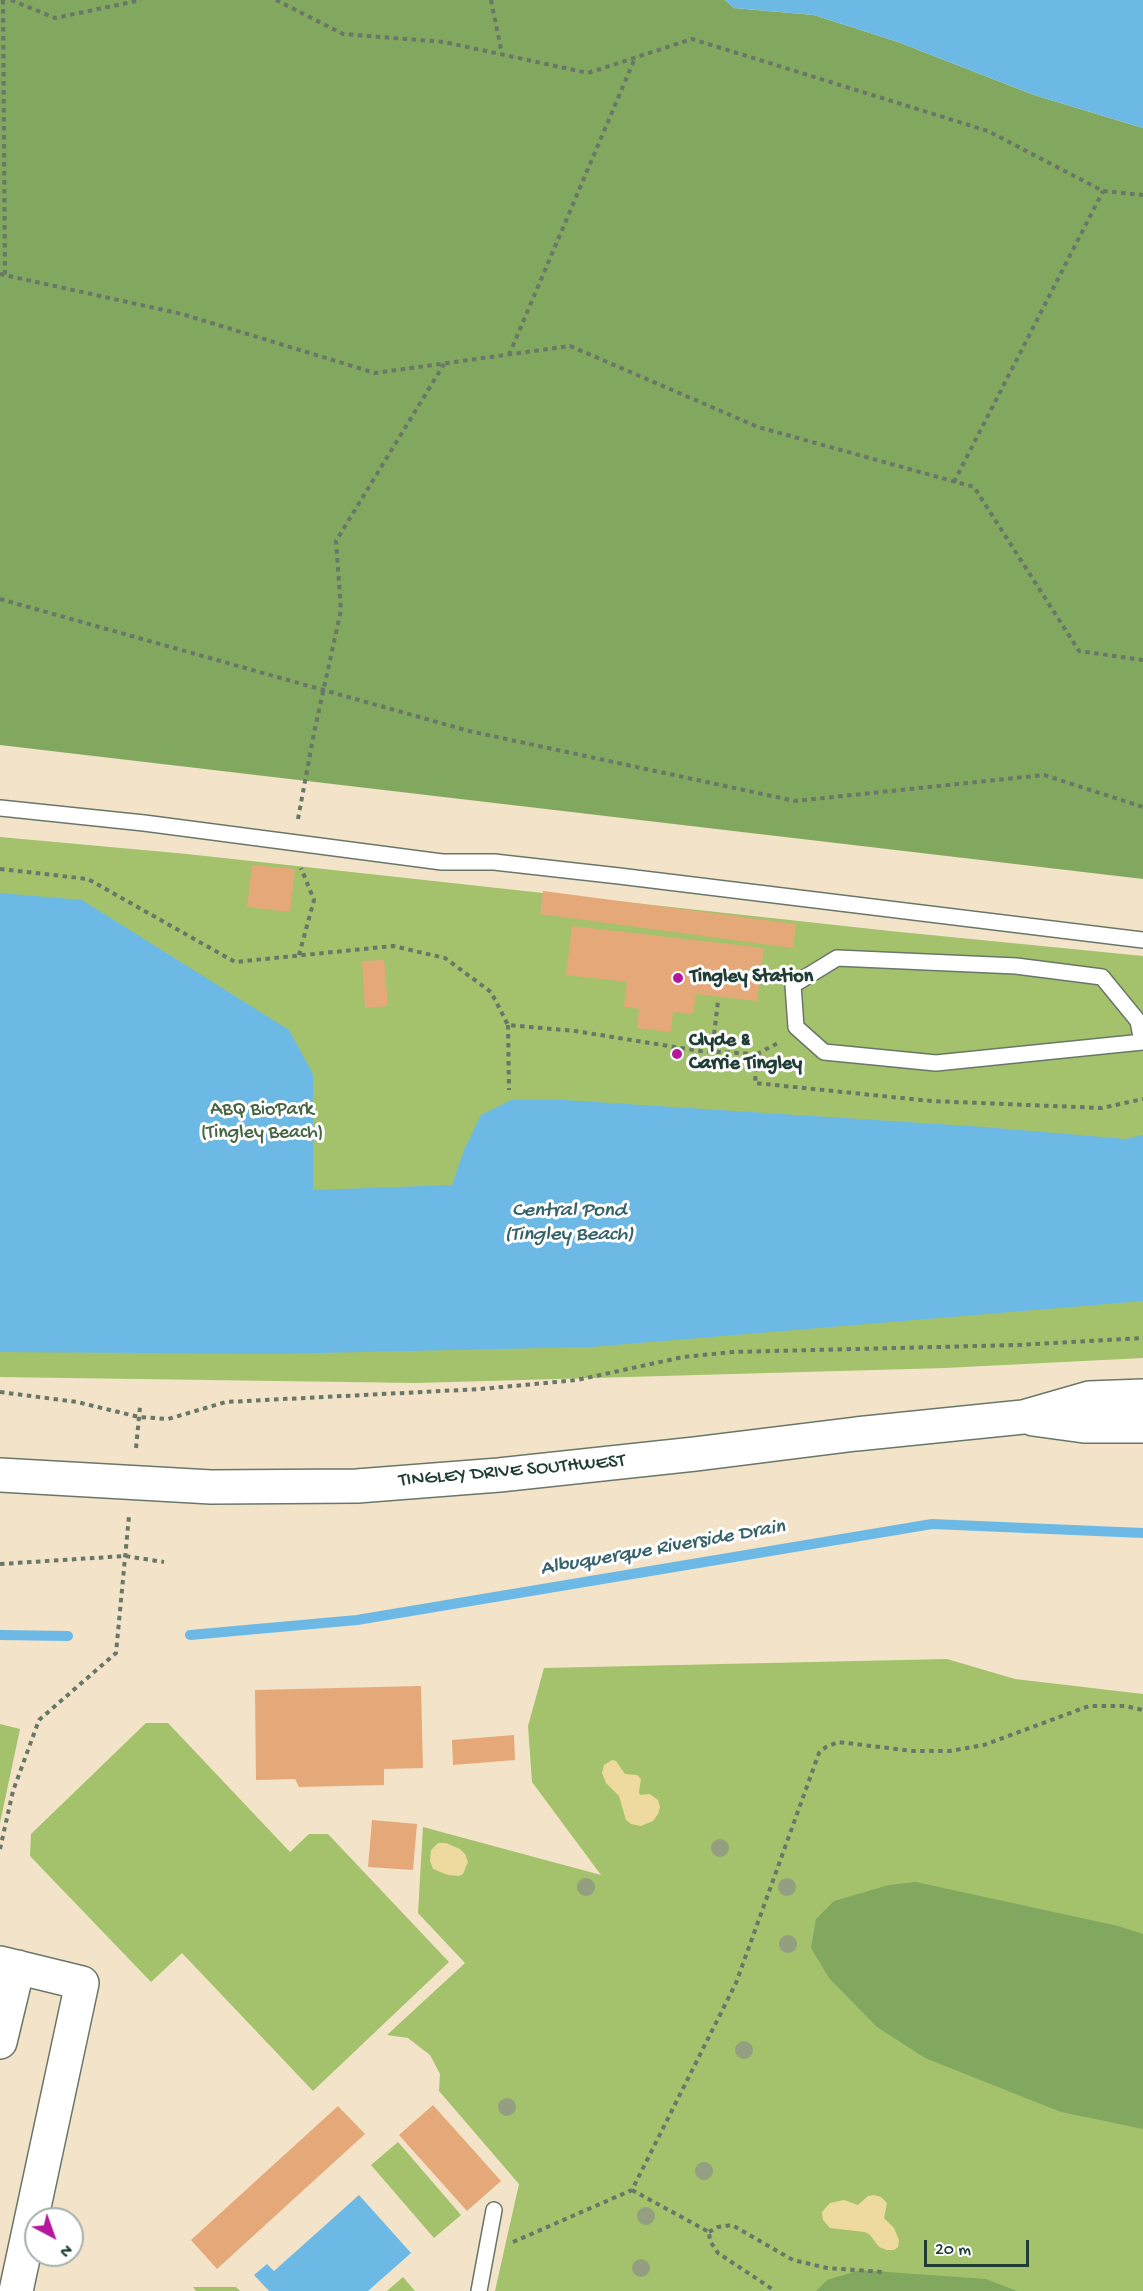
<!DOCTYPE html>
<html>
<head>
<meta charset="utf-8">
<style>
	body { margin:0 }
	#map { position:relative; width:1143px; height:2291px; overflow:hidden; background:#f3e3c9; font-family:"Gochi Hand",sans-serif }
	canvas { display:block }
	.north { position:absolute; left:24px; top:2207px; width:60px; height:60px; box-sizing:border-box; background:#fff; border:2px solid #a5b1ae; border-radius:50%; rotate:139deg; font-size:16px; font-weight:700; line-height:24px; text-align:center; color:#1f3d34 }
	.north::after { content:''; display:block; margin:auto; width:21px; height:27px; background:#b5179e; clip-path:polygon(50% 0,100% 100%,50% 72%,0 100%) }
	.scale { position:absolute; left:924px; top:2240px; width:105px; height:27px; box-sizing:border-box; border:3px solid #1f3d34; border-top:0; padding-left:8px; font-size:18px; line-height:21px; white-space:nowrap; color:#1f3d34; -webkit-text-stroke:4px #fff; paint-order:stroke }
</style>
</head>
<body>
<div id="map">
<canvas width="1143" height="2291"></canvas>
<div class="north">N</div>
<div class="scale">20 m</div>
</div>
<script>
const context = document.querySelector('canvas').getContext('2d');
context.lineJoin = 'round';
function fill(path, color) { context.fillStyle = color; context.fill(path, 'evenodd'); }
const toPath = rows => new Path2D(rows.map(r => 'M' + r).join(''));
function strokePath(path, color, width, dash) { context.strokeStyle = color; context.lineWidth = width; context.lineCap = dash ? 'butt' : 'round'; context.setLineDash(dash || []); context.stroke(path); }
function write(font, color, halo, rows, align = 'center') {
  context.font = font + ' "Gochi Hand",sans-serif'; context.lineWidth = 6; context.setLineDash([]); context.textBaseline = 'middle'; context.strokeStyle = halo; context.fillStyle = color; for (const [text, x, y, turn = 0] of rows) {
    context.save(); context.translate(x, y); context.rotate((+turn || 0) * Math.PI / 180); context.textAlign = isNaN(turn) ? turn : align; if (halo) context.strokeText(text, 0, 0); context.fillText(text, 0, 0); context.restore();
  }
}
fill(toPath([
	[0,837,187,854,890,931,1143,956,1143,1358,945,1368,416,1383,0,1377],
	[947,1659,1015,1679,1143,1694,1143,2291,495,2291,519,2184,439,2091,440,2074,430,2055,408,2038,387,2035,465,1963,418,1913,423,1827,601,1875,532,1782,528,1726,544,1668],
	[146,1723,168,1723,290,1852,309,1834,328,1834,449,1962,313,2091,182,1953,151,1982,30,1856,31,1834],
	[0,1724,20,1729,0,1823],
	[398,2142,461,2215,434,2238,371,2165],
	[403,2277,415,2291,387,2291],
	[193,2287,236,2287,240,2291,196,2291]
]), '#a3c26b');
fill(toPath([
	[0,0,725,0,734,8,814,15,898,42,1034,95,1143,128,1143,879,0,745],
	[916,1882,1118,1926,1143,1934,1143,2129,1061,2112,925,2058,877,2027,829,1978,811,1948,816,1919,834,1901,889,1885],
	[860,2270,986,2279,1017,2291,816,2291,827,2280]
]), '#82a85f');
fill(toPath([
	[612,1760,616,1761,625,1774,637,1775,641,1779,639,1792,640,1795,650,1794,658,1800,660,1807,658,1814,653,1821,641,1826,631,1824,626,1820,619,1796,606,1783,602,1773,604,1765],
	[438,1843,446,1843,460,1849,465,1854,468,1862,463,1874,459,1876,448,1875,433,1869,430,1861,431,1850],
	[874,2195,881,2197,887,2203,884,2218,894,2228,899,2240,898,2247,894,2250,887,2250,879,2247,870,2235,865,2232,830,2228,823,2220,822,2212,830,2203,844,2200,858,2205,868,2196]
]), '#eeda9e');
fill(toPath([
	[725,0,1143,0,1143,128,1034,95,898,42,814,15,734,8],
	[0,893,82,900,289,1030,313,1074,313,1190,452,1185,464,1150,481,1115,511,1100,564,1100,984,1127,1126,1139,1143,1135,1143,1301,591,1347,273,1354,0,1352],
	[359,2195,411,2253,368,2291,269,2291,254,2275,267,2264,274,2271]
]), '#6db9e6');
strokePath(toPath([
	[0,1635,68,1636],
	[190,1635,357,1620,932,1524,1143,1533]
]), '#6db9e6', 10);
fill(toPath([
	[252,865,295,869,290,912,247,907],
	[543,891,796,924,793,948,540,914],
	[572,926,764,948,757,1001,696,994,693,1014,673,1012,671,1032,637,1028,639,1009,624,1007,627,982,566,975],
	[384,960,388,1006,365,1008,362,961],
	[421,1686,423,1768,384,1769,384,1785,299,1787,295,1779,256,1780,255,1690],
	[514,1735,515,1760,453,1765,452,1740],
	[372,1820,417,1824,413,1870,368,1867],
	[433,2105,501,2181,467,2211,399,2135],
	[338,2106,365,2134,217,2269,191,2240]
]), '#e5a979');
const lane = toPath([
	[0,808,144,823,442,862,494,862,619,876,1143,940],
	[1142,1042,1138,1021,1102,977,1016,966,837,958,793,985,796,1027,824,1052,936,1063,1143,1042],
	[479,2291,494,2210]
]);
const secondary = toPath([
	[1033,1419,1084,1426,1143,1426],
	[0,1475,211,1487,357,1486,499,1475,695,1454,856,1434,1023,1417,1089,1398,1143,1396],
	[0,1963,82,1983,16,2291],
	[0,2042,18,1967]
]);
strokePath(lane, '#697768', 18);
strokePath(secondary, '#697768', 36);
strokePath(toPath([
	[3,0,5,275],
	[11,0,55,18,141,0],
	[276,0,343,34,444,42,588,73,692,39,988,131,1103,191,1143,195],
	[491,0,502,54],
	[0,274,182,314,375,373,570,346,758,427,974,487,1079,651,1143,660],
	[509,355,635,58],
	[954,482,1103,191],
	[0,599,469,731,795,801,1044,775,1143,807],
	[298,819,314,733,341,610,336,541,444,364],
	[0,869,88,879,235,962,393,946,445,958,491,992,508,1025,575,1031,700,1051,757,1054,755,1083,931,1101,1102,1108,1143,1099],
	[299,955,314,900,301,868],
	[508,1025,509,1090],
	[712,1052,718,1001],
	[757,1054,778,1043],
	[0,1392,77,1402,139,1417,168,1419,226,1402,481,1389,577,1380,683,1357,733,1352,1018,1345,1143,1338],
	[136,1448,140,1407],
	[0,1564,125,1556,164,1562],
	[0,1849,13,1791,39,1720,116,1653,129,1516],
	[632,2190,709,2232,710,2241,718,2253,775,2291],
	[709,2232,718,2227,732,2225,793,2260,827,2268,883,2272],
	[513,2242,632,2190,736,1983,819,1753,826,1747,838,1742,913,1751,950,1751,984,1745,1089,1706,1125,1706,1143,1710]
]), '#697768', 4, [4.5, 4.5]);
strokePath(lane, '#fff', 15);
strokePath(secondary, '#fff', 33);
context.fillStyle = '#949e80';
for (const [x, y] of [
	[720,1848],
	[586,1887],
	[787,1887],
	[788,1944],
	[744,2050],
	[507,2107],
	[704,2171],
	[646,2216],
	[641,2268]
]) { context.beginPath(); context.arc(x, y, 9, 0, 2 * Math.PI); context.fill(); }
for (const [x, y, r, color] of [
	[678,978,6,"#b5179e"],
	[677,1054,6,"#b5179e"]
]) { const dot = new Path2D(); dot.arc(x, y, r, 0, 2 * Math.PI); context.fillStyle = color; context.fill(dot); strokePath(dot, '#fff', 2); }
write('bold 20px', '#1f3d34', '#fff', [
	["Tingley Station",690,978],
	["Clyde &",689,1042],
	["Carrie Tingley",689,1065]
], 'left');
write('20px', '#476544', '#fff', [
	["ABQ BioPark",262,1111],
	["(Tingley Beach)",262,1134]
]);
write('20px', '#1f3d34', '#fff', [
	["TINGLEY DRIVE SOUTHWEST",512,1472,-5]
]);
write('italic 21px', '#366269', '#fff', [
	["Central Pond",569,1212],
	["(Tingley Beach)",569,1236],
	["Albuquerque Riverside Drain",663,1549,-10]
]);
</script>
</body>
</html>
